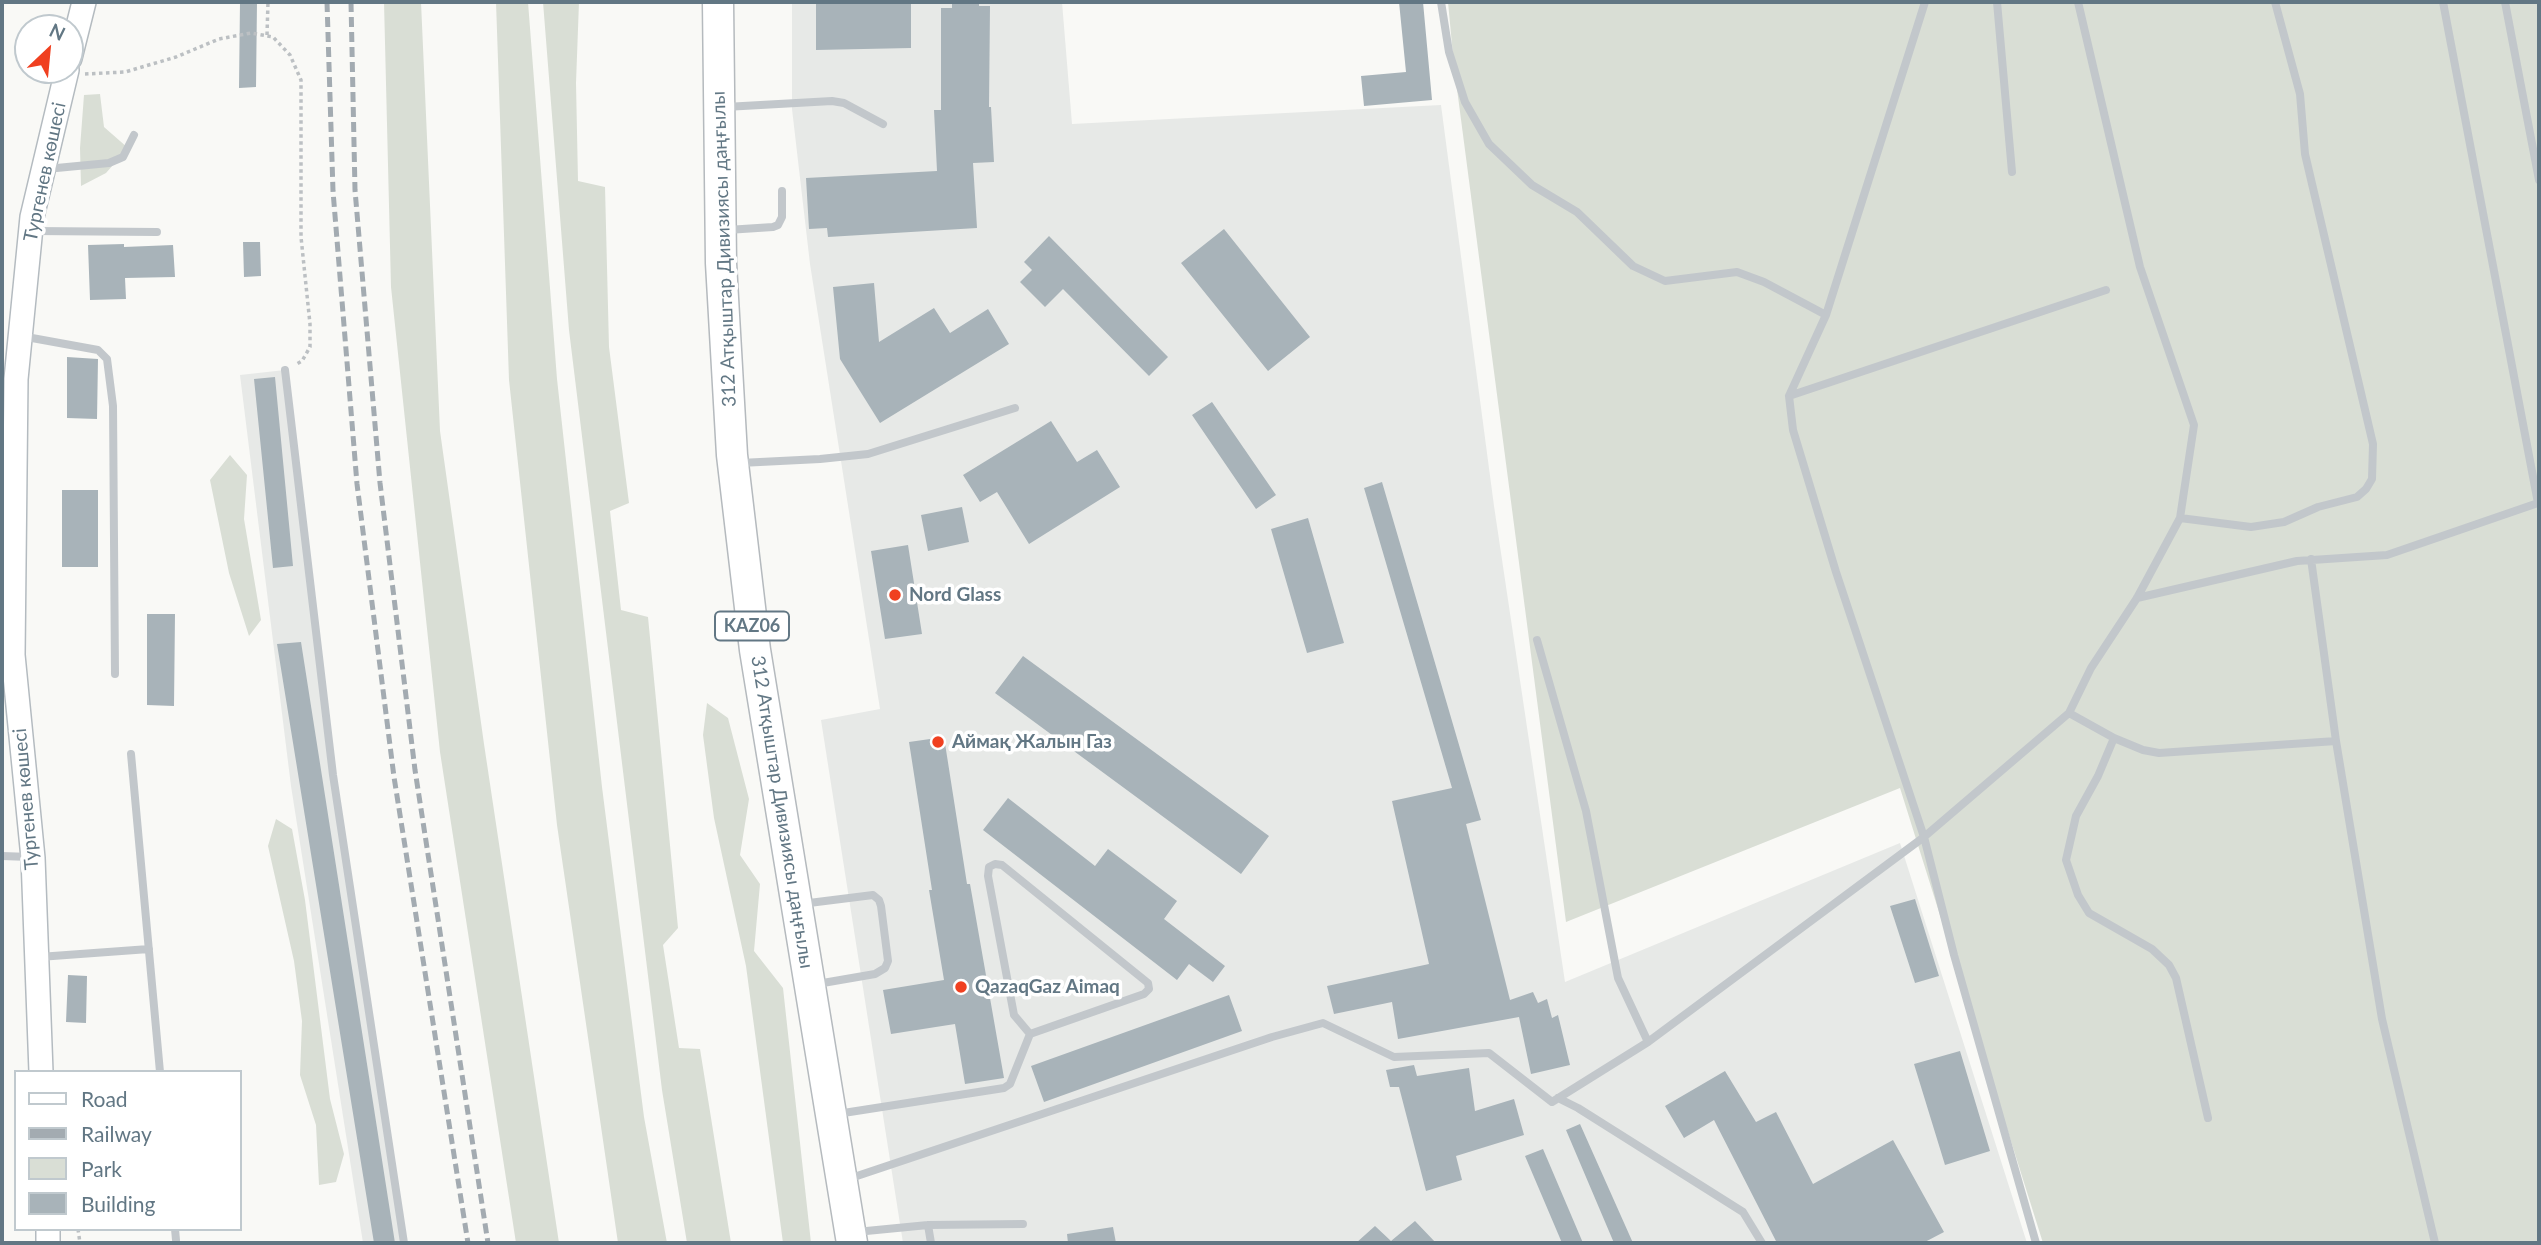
<!DOCTYPE html>
<html>
<head>
<meta charset="utf-8">
<style>
	body { margin:0 }
	#map { position:relative; width:2541px; height:1245px; overflow:hidden; background:#f9f9f6; font-family:Lato,sans-serif }
	canvas { display:block }
	.frame { position:absolute; inset:0; border:4px solid #627784; pointer-events:none }
	.legend { position:absolute; left:14px; top:1070px; width:228px; height:161px; box-sizing:border-box; background:#fff; border:2px solid #c0c9ce; margin:0; padding:9px 12px; list-style:none; font-size:21px; color:#627784 }
	.legend li { display:flex; align-items:center; gap:14px; height:35px }
	.legend b { width:35px; border:2px solid #c0c9ce }
	.north { position:absolute; left:14px; top:14px; width:70px; height:70px; box-sizing:border-box; background:#fff; border:2px solid #c0c9ce; border-radius:50%; rotate:26deg; font-size:19px; font-weight:700; line-height:28px; text-align:center; color:#627784 }
	.north::after { content:''; display:block; margin:auto; width:24px; height:32px; background:#f04020; clip-path:polygon(50% 0,100% 100%,50% 72%,0 100%) }
</style>
</head>
<body>
<div id="map">
<canvas width="2541" height="1245"></canvas>
<div class="frame"></div>
<ul class="legend">
<li><b style="height:9px;background:#fff"></b>Road</li>
<li><b style="height:9px;background:#a3abb1"></b>Railway</li>
<li><b style="height:19px;background:#d9ded5"></b>Park</li>
<li><b style="height:19px;background:#a8b3b9"></b>Building</li>
</ul>
<div class="north">N</div>
</div>
<script>
const context = document.querySelector('canvas').getContext('2d');
context.lineJoin = 'round';
function fill(path, color) { context.fillStyle = color; context.fill(path, 'evenodd'); }
const toPath = rows => new Path2D(rows.map(r => 'M' + r).join(''));
function strokePath(path, color, width, dash) { context.strokeStyle = color; context.lineWidth = width; context.lineCap = dash ? 'butt' : 'round'; context.setLineDash(dash || []); context.stroke(path); }
function write(font, color, halo, rows, align = 'center') {
  context.font = font + ' Lato,sans-serif'; context.lineWidth = 7; context.setLineDash([]); context.textBaseline = 'middle'; context.strokeStyle = halo; context.fillStyle = color; for (const [text, x, y, turn = 0] of rows) {
    context.save(); context.translate(x, y); context.rotate((+turn || 0) * Math.PI / 180); context.textAlign = isNaN(turn) ? turn : align; if (halo) context.strokeText(text, 0, 0); context.fillText(text, 0, 0); context.restore();
  }
}
fill(toPath([
	[792,2,1062,2,1072,124,1441,105,1494,506,1565,982,1900,843,2027,1243,903,1243,821,720,880,709,810,264,792,109],
	[285,370,333,775,404,1243,363,1243,291,786,240,375]
]), '#e7e9e7');
fill(toPath([
	[384,2,421,2,440,431,484,744,559,1243,516,1243,440,752,391,287],
	[496,2,528,2,557,379,602,787,644,1117,667,1243,618,1243,557,825,509,380],
	[543,2,579,2,576,83,578,181,605,187,609,347,629,503,610,511,621,610,648,617,678,928,663,945,679,1048,700,1049,731,1243,687,1243,662,1090,569,330],
	[1448,2,2539,2,2539,1243,2043,1243,1900,788,1566,922,1454,66],
	[100,94,104,127,128,148,106,173,81,186,80,148,84,95],
	[230,455,247,475,244,519,261,620,249,636,229,573,210,480],
	[707,703,728,718,749,799,740,855,760,884,754,951,783,988,811,1243,783,1243,746,966,714,818,703,735],
	[276,819,292,829,305,900,330,1099,344,1154,336,1182,319,1185,316,1125,300,1075,302,1021,294,961,268,846]
]), '#d9ded5');
fill(toPath([
	[240,2,257,2,256,87,239,88],
	[816,2,911,2,911,48,816,50],
	[952,2,979,2,979,6,990,6,989,107,991,107,994,162,973,163,977,228,828,237,827,228,809,229,806,178,937,171,934,110,941,110,941,8,952,8],
	[1399,2,1423,2,1432,100,1364,106,1361,76,1406,72],
	[1224,229,1310,337,1268,371,1181,263],
	[1049,236,1168,357,1149,376,1063,289,1045,307,1020,282,1032,270,1024,262],
	[243,242,260,242,261,276,244,277],
	[124,244,124,247,173,245,175,277,125,278,126,299,90,300,88,245],
	[874,283,879,342,934,308,950,333,988,309,1009,344,880,423,840,359,833,287],
	[67,357,98,359,97,419,67,418],
	[275,377,293,566,273,568,254,379],
	[1212,402,1276,495,1256,509,1192,415],
	[1051,421,1077,462,1097,450,1120,487,1029,544,997,492,980,502,963,475],
	[1382,482,1481,820,1466,824,1510,1000,1533,992,1538,1003,1547,999,1552,1018,1558,1015,1570,1065,1531,1074,1519,1017,1398,1039,1392,1002,1334,1014,1327,986,1429,964,1392,801,1452,788,1364,488],
	[62,490,98,490,98,567,62,567],
	[962,507,969,542,928,551,921,515],
	[1308,518,1344,643,1307,653,1271,529],
	[908,545,922,634,885,639,871,551],
	[147,614,175,614,174,706,147,705],
	[301,642,395,1243,374,1243,277,644],
	[1023,656,1269,836,1241,874,995,693],
	[944,737,967,884,970,884,1004,1078,965,1084,955,1024,891,1034,883,990,944,980,929,890,932,890,909,742],
	[1008,798,1095,866,1108,849,1177,901,1164,919,1225,966,1213,982,1189,964,1177,980,983,830],
	[1915,899,1939,976,1915,983,1890,906],
	[68,975,87,976,86,1023,66,1022],
	[1229,995,1242,1031,1044,1102,1031,1066],
	[1960,1051,1990,1151,1945,1165,1914,1064],
	[1414,1065,1417,1076,1469,1068,1475,1111,1514,1099,1524,1135,1456,1156,1462,1180,1426,1191,1399,1087,1390,1087,1386,1070],
	[1725,1071,1756,1122,1776,1112,1813,1184,1893,1140,1944,1232,1923,1243,1777,1243,1714,1120,1684,1138,1665,1106],
	[1580,1124,1633,1243,1614,1243,1566,1130],
	[1543,1149,1583,1243,1562,1243,1525,1156],
	[1415,1221,1436,1243,1356,1243,1375,1226,1391,1241],
	[1113,1227,1116,1243,1068,1243,1067,1234]
]), '#a8b3b9');
const secondary = toPath([
	[70,58,84,2],
	[41,1072,33,858,13,655,16,379,32,217,67,70],
	[48,1229,48,1243]
]);
const highway = toPath([
	[718,2,721,263,732,455,755,650,852,1243]
]);
strokePath(secondary, '#b4bbc0', 26);
strokePath(highway, '#b5babe', 33);
strokePath(toPath([
	[267,35,268,2],
	[85,74,125,72,176,57,219,39,251,33,273,37,290,55,301,80,301,237,310,324,310,347,302,361,295,365],
	[78,1229,80,1243]
]), '#bcc0c3', 3.5, [3.5, 3.5]);
strokePath(toPath([
	[1441,2,1449,52,1465,102,1489,144,1532,185,1577,212,1633,266,1665,281,1737,272,1764,282,1826,315],
	[1925,2,1826,315,1789,396,1793,430,1836,572,1924,837,2069,713,2091,668,2137,598,2180,518,2194,425,2140,267,2078,2],
	[1997,2,2012,172],
	[2443,2,2538,503,2539,503],
	[2505,2,2539,180],
	[725,107,832,101,844,103,883,124],
	[46,169,109,163,123,157,134,135],
	[727,230,773,227,778,225,782,217,782,191],
	[34,231,157,232],
	[21,336,98,350,107,359,113,406,115,674],
	[285,370,333,775,404,1243],
	[1789,396,2106,290],
	[740,463,820,459,868,454,1015,408],
	[2180,518,2251,527,2284,522,2318,507,2357,497,2366,489,2372,479,2373,444,2305,154,2300,94,2275,2],
	[2311,559,2336,741,2382,1019,2435,1243],
	[2137,598,2297,561,2387,555,2538,503],
	[1537,640,1586,811,1618,978,1648,1042],
	[2069,713,2114,738,2098,776,2076,816,2066,860,2078,895,2089,913,2152,949,2169,965,2176,978,2208,1118],
	[2114,738,2143,750,2159,753,2336,741],
	[131,754,160,1072],
	[2,856,30,857],
	[801,904,873,895,879,900,881,906,888,961,885,968,875,974,817,984],
	[39,957,149,949],
	[1558,1098,1578,1108,1743,1212,1762,1243],
	[837,1114,1004,1088,1010,1084,1030,1034,1144,994,1149,989,1148,983,1002,865,995,864,989,867,988,876,1014,1015,1030,1034],
	[848,1179,1272,1037,1323,1023,1394,1057,1489,1053,1552,1102,1648,1042,1924,837,1954,955,2036,1243],
	[928,1225,931,1243],
	[175,1229,176,1240],
	[856,1232,928,1225,1023,1224]
]), '#c2c7cb', 8);
strokePath(secondary, '#fff', 23);
strokePath(highway, '#fff', 30);
strokePath(toPath([
	[327,2,333,191,357,484,394,777,468,1243],
	[351,2,355,190,380,483,415,770,488,1243]
]), '#a3abb1', 5, [10, 5]);
for (const [x, y, r, color] of [
	[895,595,7,"#f04020"],
	[938,742,7,"#f04020"],
	[961,987,7,"#f04020"]
]) { const dot = new Path2D(); dot.arc(x, y, r, 0, 2 * Math.PI); context.fillStyle = color; context.fill(dot); strokePath(dot, '#fff', 2.5); }
for (const [x, y, w] of [
	[752,626,74]
]) { const box = new Path2D(); box.roundRect(x - w / 2, y - 14.5, w, 29, 5); context.fillStyle = '#fff'; context.fill(box); strokePath(box, '#627784', 2); }
write('bold 18px', '#627784', null, [
	["KАZ06",752,626]
]);
write('19px', '#627784', '#fff', [
	["Тургенев көшесі",45,172,-78],
	["312 Атқыштар Дивизиясы даңғылы",724,249,-92],
	["Тургенев көшесі",26,799,-95],
	["312 Атқыштар Дивизиясы даңғылы",782,812,81]
]);
write('bold 19px', '#627784', '#fff', [
	["Nord Glass",909,595],
	["Аймақ Жалын Газ",952,742],
	["QazaqGaz Aimaq",975,987]
], 'left');
</script>
</body>
</html>
